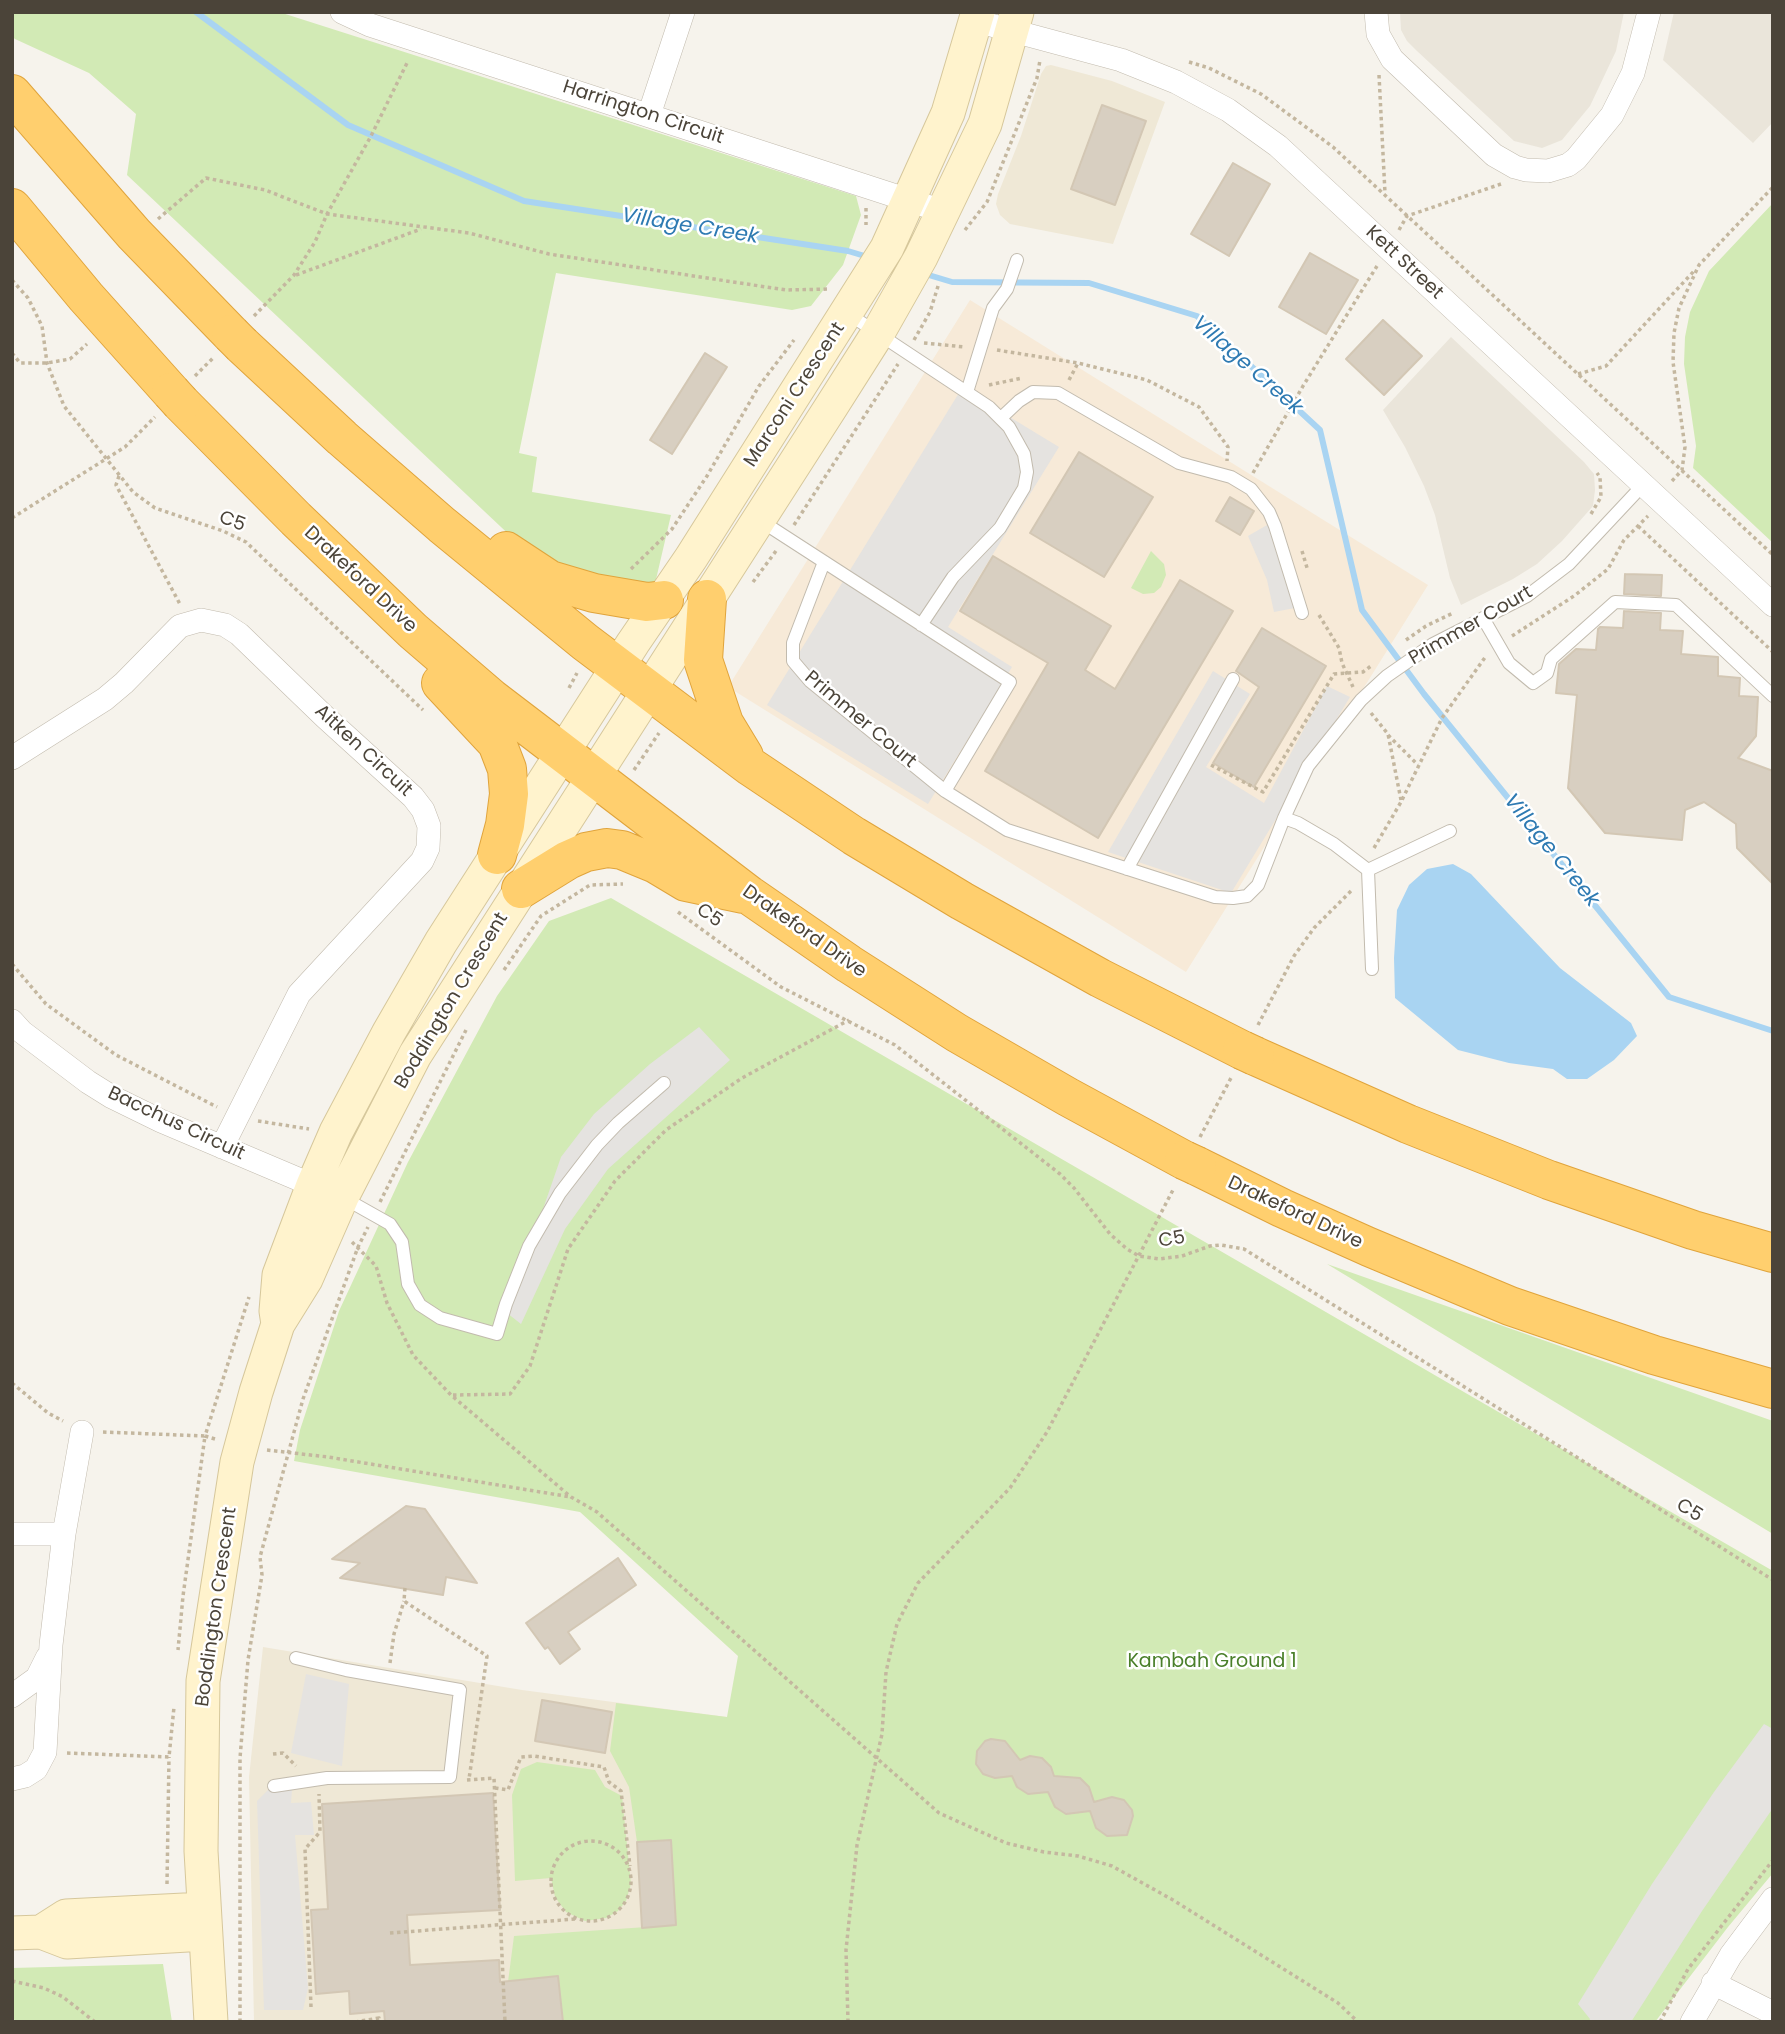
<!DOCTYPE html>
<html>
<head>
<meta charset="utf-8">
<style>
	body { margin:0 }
	#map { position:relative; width:1785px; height:2034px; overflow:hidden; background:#f6f3ec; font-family:Poppins,sans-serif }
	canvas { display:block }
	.frame { position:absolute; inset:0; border:14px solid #4b4439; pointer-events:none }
</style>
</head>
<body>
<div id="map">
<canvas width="1785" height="2034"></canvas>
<div class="frame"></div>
</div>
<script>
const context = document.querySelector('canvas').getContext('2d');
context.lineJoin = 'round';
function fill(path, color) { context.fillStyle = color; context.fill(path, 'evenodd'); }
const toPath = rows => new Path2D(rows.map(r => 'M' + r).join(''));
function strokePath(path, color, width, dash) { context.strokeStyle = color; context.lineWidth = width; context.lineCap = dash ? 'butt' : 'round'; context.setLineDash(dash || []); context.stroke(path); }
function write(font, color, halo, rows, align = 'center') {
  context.font = font + ' Poppins,sans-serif'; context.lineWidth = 5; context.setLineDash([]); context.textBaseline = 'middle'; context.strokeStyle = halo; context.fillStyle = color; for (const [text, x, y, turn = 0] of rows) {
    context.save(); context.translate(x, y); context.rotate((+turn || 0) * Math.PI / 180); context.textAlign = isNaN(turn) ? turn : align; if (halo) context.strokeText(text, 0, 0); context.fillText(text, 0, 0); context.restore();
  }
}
fill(toPath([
	[1400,12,1624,12,1616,51,1590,106,1562,140,1542,148,1514,141,1417,51,1407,41,1401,30],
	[1674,12,1773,12,1773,122,1753,143,1663,60],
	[1451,337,1584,462,1594,474,1595,490,1593,506,1562,541,1537,564,1513,579,1461,605,1450,578,1435,515,1424,486,1405,447,1383,410]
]), '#eae5da');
fill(toPath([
	[970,300,1428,585,1186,972,728,687]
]), '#f7ead8');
fill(toPath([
	[1051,65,1112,81,1165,102,1113,244,1010,224,1000,215,996,204,998,194,1021,136,1041,74,1046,66],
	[263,1647,522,1690,727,1717,809,2022,254,2022,249,1777]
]), '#efe8d6');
fill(toPath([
	[12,12,279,12,856,196,861,215,843,265,811,306,792,310,556,273,519,453,537,457,532,492,671,515,654,588,535,559,127,175,136,114,89,73,15,39,12,36],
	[1773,203,1773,543,1693,468,1696,446,1684,364,1685,337,1690,312,1709,271],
	[1151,551,1164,564,1166,575,1161,587,1154,593,1143,594,1131,588],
	[611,898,1773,1571,1773,1873,1728,1927,1655,2022,563,2022,558,1977,508,1982,514,1936,676,1925,671,1841,637,1842,629,1787,610,1751,616,1703,727,1717,738,1656,580,1512,294,1461,300,1430,339,1311,408,1162,497,996,549,921],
	[1327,1264,1773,1421,1773,1534],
	[537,1762,595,1770,605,1787,622,1796,631,1884,626,1901,618,1911,606,1918,585,1921,566,1912,555,1897,551,1878,515,1881,512,1795,521,1769],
	[163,1964,172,2022,22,2022,12,2019,12,1968]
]), '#d2eab5');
fill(toPath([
	[962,388,1059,447,948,627,1012,667,928,804,767,705],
	[1274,521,1300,607,1274,612,1267,580,1248,536],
	[1213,671,1250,694,1206,767,1264,803,1327,686,1350,697,1231,893,1108,852],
	[699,1027,730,1060,608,1169,565,1229,521,1324,507,1313,561,1157,594,1114,650,1064],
	[306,1674,349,1684,342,1766,291,1753],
	[1764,1724,1773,1729,1773,1808,1702,1911,1631,2022,1589,2022,1590,2019,1578,2004,1652,1884,1714,1792],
	[268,1790,292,1790,291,1803,311,1802,314,1835,295,1835,308,1988,303,2010,264,2010,257,1801]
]), '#e5e3e0');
fill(toPath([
	[1453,864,1471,874,1560,968,1631,1023,1637,1036,1614,1060,1587,1079,1567,1079,1553,1069,1509,1063,1458,1050,1395,998,1394,958,1397,910,1409,885,1427,869]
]), '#a9d4f2');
strokePath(toPath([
	[196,12,348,125,524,201,848,251,868,257],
	[922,273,952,282,1089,283,1197,316,1320,430,1362,610,1424,694,1669,997,1773,1031]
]), '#a9d4f2', 6);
const building = toPath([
	[1102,105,1146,121,1115,205,1071,189,1102,105],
	[1233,163,1270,184,1229,256,1191,234,1233,163],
	[1310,253,1358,280,1326,334,1279,307,1310,253],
	[1383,320,1422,356,1384,395,1346,359,1383,320],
	[705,353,727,367,672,454,650,440,705,353],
	[1079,452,1153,497,1104,577,1030,533,1079,452],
	[1230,497,1254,511,1240,535,1216,521,1230,497],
	[993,556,1111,626,1085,670,1115,689,1180,580,1233,611,1098,838,985,771,1048,663,960,611,993,556],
	[1625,574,1662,575,1661,596,1624,594,1625,574],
	[1624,611,1661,613,1660,630,1683,631,1681,654,1718,657,1718,676,1740,678,1739,696,1758,697,1756,736,1738,758,1773,771,1773,884,1737,848,1736,824,1704,802,1685,810,1682,840,1605,833,1568,788,1577,695,1556,693,1559,664,1576,649,1596,650,1598,629,1600,627,1623,628,1624,611],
	[1262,628,1326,666,1254,787,1213,763,1259,687,1236,671,1262,628],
	[406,1506,425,1509,477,1583,446,1577,443,1595,340,1578,360,1563,332,1559,406,1506],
	[618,1558,636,1585,568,1632,580,1649,560,1664,548,1647,545,1649,526,1623,618,1558],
	[542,1700,612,1712,605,1753,535,1741,542,1700],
	[991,1739,1005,1741,1020,1760,1030,1756,1042,1758,1051,1767,1054,1776,1080,1778,1089,1787,1094,1802,1112,1797,1124,1800,1132,1810,1133,1816,1127,1835,1107,1836,1096,1828,1090,1811,1066,1814,1055,1807,1048,1792,1028,1794,1017,1787,1012,1776,995,1778,983,1774,976,1764,977,1751,985,1741,991,1739],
	[493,1793,500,1910,407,1915,410,1965,499,1960,500,1982,558,1976,563,2022,385,2022,384,2011,350,2014,349,1991,316,1994,311,1910,328,1909,322,1804,493,1793],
	[671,1840,676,1925,642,1928,637,1842,671,1840]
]);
fill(building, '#d8cfc1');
strokePath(building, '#d3c7b4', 2);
const lane = toPath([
	[847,313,989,407,1009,427,1024,454,1027,472,1024,488,1000,528,953,577,921,625],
	[967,392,993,308,1007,289,1017,260],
	[1001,418,1019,401,1033,392,1058,393,1179,463,1231,477,1251,489,1269,512,1275,526,1302,613],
	[761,521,1010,682,945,791],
	[824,562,793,643,793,661,810,681,945,791,1007,830,1215,897,1233,898,1247,896,1258,885,1284,818,1308,766,1361,700,1387,676,1433,644,1527,596,1569,564,1643,485],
	[1483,618,1509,663,1533,683,1547,673,1551,659,1615,602,1676,605,1773,696],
	[1284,818,1298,823,1334,844,1368,870],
	[1127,869,1233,679],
	[1368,870,1372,969],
	[1368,870,1450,831],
	[342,1197,390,1224,402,1242,408,1284,420,1305,440,1318,497,1334,506,1304,529,1246,560,1193,597,1145,618,1123,664,1083],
	[274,1786,327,1778,450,1777,460,1690,346,1670,296,1658]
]);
const street = toPath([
	[342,12,370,25,945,212],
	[1376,12,1378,34,1392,59,1494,155,1515,167,1526,170,1548,171,1568,165,1576,159,1612,115,1633,73,1649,12],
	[976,21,1121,60,1176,82,1228,110,1278,146,1773,605],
	[649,115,683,12],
	[12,758,105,699,124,683,180,626,201,620,225,625,239,634,325,717,413,797,423,810,429,826,428,848,422,861,299,994,222,1147],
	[12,1021,22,1032,88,1082,112,1097,161,1121,324,1190],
	[12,1534,64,1534],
	[12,1696,37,1678,47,1658],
	[12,1779,25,1776,36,1769,45,1752,51,1645,64,1534,82,1432],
	[1713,1983,1773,2013],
	[1692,2022,1731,1955,1773,1899]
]);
const secondary = toPath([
	[278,1324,276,1311,279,1275,313,1185,336,1132,389,1032,441,942,633,643,691,558,887,248,948,113,978,12],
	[41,1932,66,1916,204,1909],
	[12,1933,41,1932,67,1942,205,1934],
	[211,2022,201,1851,203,1681,237,1462,256,1392,278,1324,306,1279,342,1197,415,1055,831,407,878,333,921,257,985,124,1017,12]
]);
const highway = toPath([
	[12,94,134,234,231,334],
	[12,208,86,297,171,392],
	[242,345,342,438,442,525,585,642,751,767,854,836,962,901,1100,978,1242,1050],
	[181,403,296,519,413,631,491,698,749,895,849,964,957,1033,1068,1097,1184,1160],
	[506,551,550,580,594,593,647,602,664,600],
	[707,599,703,660,724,723,744,756],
	[441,683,497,743,507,769,509,794,505,825,497,855],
	[521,889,568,860,586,852,607,848,622,850,656,864,686,882,743,894],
	[1255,1056,1408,1124,1549,1180,1693,1230,1773,1253],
	[1197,1166,1282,1208,1369,1247,1510,1306,1654,1355,1773,1389]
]);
strokePath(lane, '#c2bbae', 14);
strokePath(street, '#c2bbae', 24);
strokePath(secondary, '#d6c79b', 35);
strokePath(highway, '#e0a43c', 40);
strokePath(toPath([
	[1189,62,1209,68,1261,94,1333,147,1773,555],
	[1379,75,1385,193],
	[866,208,866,225],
	[158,219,206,178,265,190,327,214,469,233,549,254,786,290,830,289],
	[965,230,987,202,1037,78,1040,60],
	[1399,230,1407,216,1501,184],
	[296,275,421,229],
	[12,280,28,298,42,326,47,363,64,406,133,492,155,508,223,531,246,542,423,710],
	[254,316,294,275,315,242,327,214,371,136,408,61],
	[914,340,930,312,939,283],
	[924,343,965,347],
	[997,350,1078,363],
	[12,353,20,363,47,363,70,359,87,344],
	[1578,374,1606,366,1694,271],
	[195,376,214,357],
	[1069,380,1078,363,1147,380,1199,407,1228,447,1227,461],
	[989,385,1022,378],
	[1253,473,1303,386,1377,266],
	[119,476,116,485,181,606],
	[1672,481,1682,470,1685,447,1673,362,1674,333,1679,308,1699,265,1773,187],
	[1591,514,1601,497,1600,477,1597,473],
	[12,518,125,447,155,417],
	[794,525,898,364],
	[1638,526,1773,652],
	[1302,551,1308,571],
	[631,569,672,529,707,476,759,386,794,340],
	[753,582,776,551],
	[1319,615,1339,648,1342,663,1353,687],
	[1512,636,1574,596,1608,569,1624,540,1648,516],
	[1406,640,1426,626,1453,613],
	[569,688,577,673],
	[1371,713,1388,734,1401,800],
	[1388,735,1418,765],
	[1211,765,1263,792,1334,674,1363,672,1371,666],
	[634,770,659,733],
	[1374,848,1401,802,1442,718,1486,656],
	[678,912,781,987,895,1045,1060,1174,1074,1188,1110,1234,1127,1249,1139,1256,1159,1259,1182,1256,1210,1246,1221,1245,1244,1249,1773,1580],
	[12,964,46,1004,116,1055,217,1107],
	[504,970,541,916,590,885,623,884],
	[1258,1025,1294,956,1314,928,1353,889],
	[258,1121,309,1129],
	[1200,1137,1232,1076],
	[380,1202,466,1030],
	[352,1242,376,1266,387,1303,413,1355,451,1395,571,1497,597,1512,939,1813,1006,1843,1044,1852,1078,1856,1112,1866,1173,1900,1338,2003,1358,2022],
	[12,1383,48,1413,63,1421],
	[453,1395,510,1394,530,1366,568,1249,615,1181,666,1130,742,1078,849,1020],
	[103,1432,205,1436,183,1596,178,1650],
	[215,1439,205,1436,249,1297],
	[267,1450,328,1457,571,1497],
	[405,1588,404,1601,487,1656,469,1779],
	[390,1663,394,1634,404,1601],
	[67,1753,169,1757,174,1707],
	[273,1754,283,1753,296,1766],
	[467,1780,494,1778,505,2022],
	[495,1788,508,1790,521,1757,534,1756,604,1767,609,1782,621,1791,630,1866],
	'551 1881a40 40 0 1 1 80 0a40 40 0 1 1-80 0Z',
	[167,1884,169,1757],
	[390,1933,576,1919],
	[12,1981,44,1988,63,1997,95,2022],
	[311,2007,305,1849,320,1832,319,1794],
	[240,2022,240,1758,248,1660,262,1575,260,1557,303,1399,358,1247,368,1227],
	[355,2022,379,2018,379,2022],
	[848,2022,846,1950,857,1845,882,1734,886,1672,897,1624,918,1583,1010,1488,1047,1432,1174,1188],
	[1660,2022,1688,1969,1773,1860]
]), '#c4b79f', 3.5, [3.5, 3.5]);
strokePath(lane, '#fff', 12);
strokePath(street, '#fff', 23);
strokePath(secondary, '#fff3cd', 33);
strokePath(highway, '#ffcf6e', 38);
const highwayBridge = toPath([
	[231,334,242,345],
	[171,392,181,403],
	[1242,1050,1255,1056],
	[1184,1160,1197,1166]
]);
strokePath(highwayBridge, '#e0a43c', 40, []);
strokePath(highwayBridge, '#ffcf6e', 38);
write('19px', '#4b4439', '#fff', [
	["Harrington Circuit",643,113,18],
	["Kett Street",1404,263,43],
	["Marconi Crescent",795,395,-57],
	["C5",232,522,21],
	["Drakeford Drive",360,580,43],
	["Primmer Court",1471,626,-30],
	["Primmer Court",860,720,40],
	["Aitken Circuit",363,751,43],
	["C5",709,916,35],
	["Drakeford Drive",804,932,35],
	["Boddington Crescent",452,1001,-59],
	["Bacchus Circuit",176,1124,25],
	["Drakeford Drive",1295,1213,25],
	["C5",1172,1240,-9],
	["C5",1689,1511,32],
	["Boddington Crescent",217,1607,-82]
]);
write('19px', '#4a7f2a', '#fff', [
	["Kambah Ground 1",1212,1662]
]);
write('italic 21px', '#2e7ab2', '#fff', [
	["Village Creek",690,227,9],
	["Village Creek",1247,366,41],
	["Village Creek",1551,851,51]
]);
</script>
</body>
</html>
